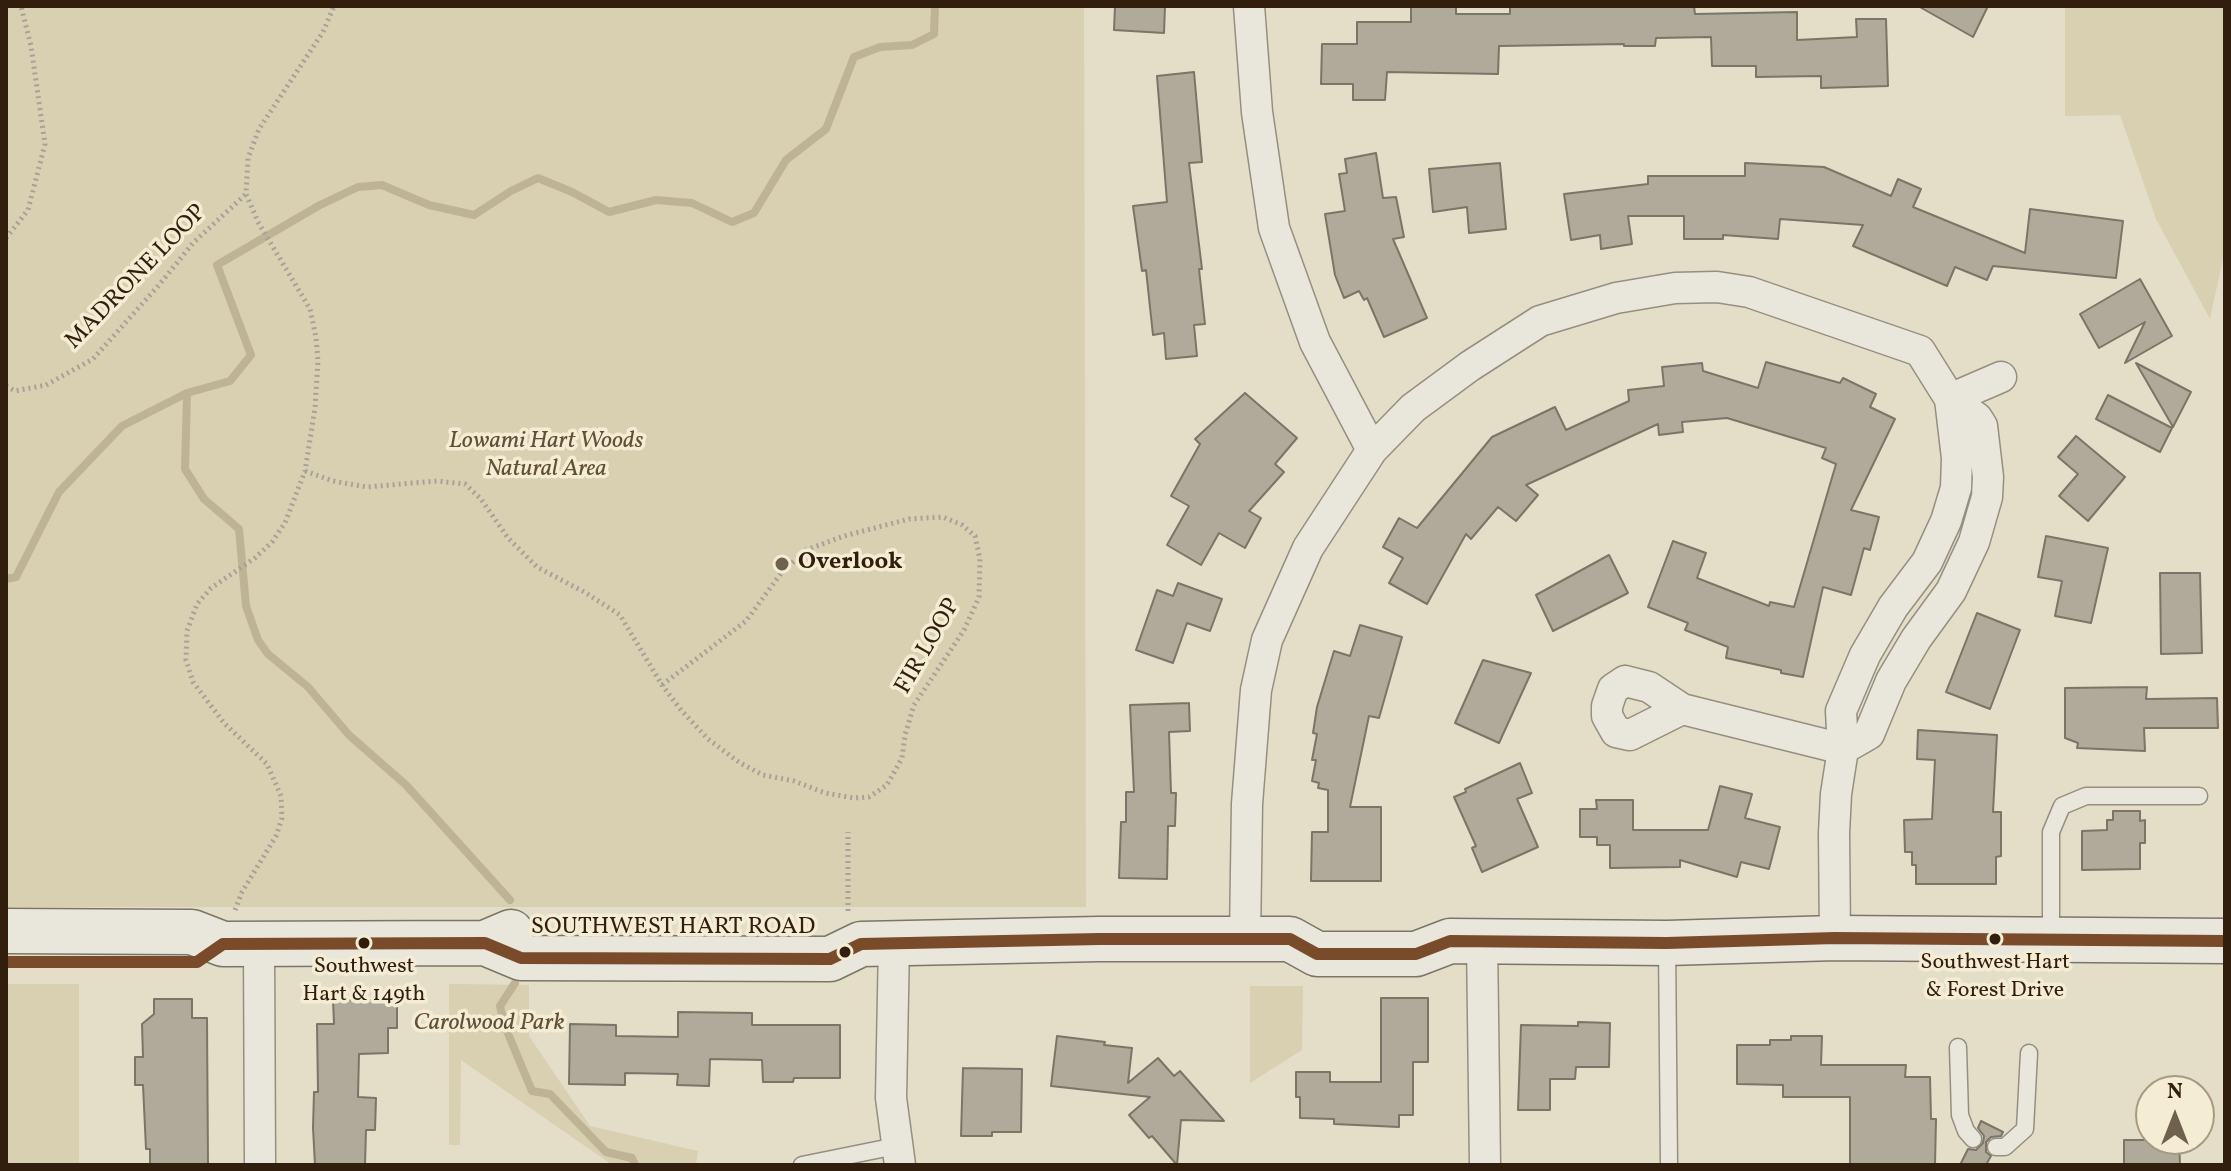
<!DOCTYPE html>
<html>
<head>
<meta charset="utf-8">
<style>
	body { margin:0 }
	#map { position:relative; width:2231px; height:1171px; overflow:hidden; background:#e4dec8; font-family:Vollkorn,serif }
	canvas { display:block }
	.frame { position:absolute; inset:0; border:8px solid #311e0d; pointer-events:none }
	.north { position:absolute; left:2135px; top:1075px; width:80px; height:80px; box-sizing:border-box; background:#f5edd3; border:2px solid #a79a84; border-radius:50%; rotate:0deg; font-size:22px; font-weight:700; line-height:32px; text-align:center; color:#311e0d }
	.north::after { content:''; display:block; margin:auto; width:28px; height:36px; background:#70614e; clip-path:polygon(50% 0,100% 100%,50% 72%,0 100%) }
</style>
</head>
<body>
<div id="map">
<canvas width="2231" height="1171"></canvas>
<div class="frame"></div>
<div class="north">N</div>
</div>
<script>
const context = document.querySelector('canvas').getContext('2d');
context.lineJoin = 'round';
function fill(path, color) { context.fillStyle = color; context.fill(path, 'evenodd'); }
const toPath = rows => new Path2D(rows.map(r => 'M' + r).join(''));
function strokePath(path, color, width, dash) { context.strokeStyle = color; context.lineWidth = width; context.lineCap = dash ? 'butt' : 'round'; context.setLineDash(dash || []); context.stroke(path); }
function write(font, color, halo, rows, align = 'center') {
  context.font = font + ' Vollkorn,serif'; context.lineWidth = 7; context.setLineDash([]); context.textBaseline = 'middle'; context.strokeStyle = halo; context.fillStyle = color; for (const [text, x, y, turn = 0] of rows) {
    context.save(); context.translate(x, y); context.rotate((+turn || 0) * Math.PI / 180); context.textAlign = isNaN(turn) ? turn : align; if (halo) context.strokeText(text, 0, 0); context.fillText(text, 0, 0); context.restore();
  }
}
fill(toPath([
	[6,6,1084,6,1086,907,6,907],
	[2065,6,2225,6,2225,249,2210,319,2156,219,2120,115,2065,116],
	[6,984,79,984,79,1165,6,1165],
	[449,984,529,985,529,1036,590,1126,698,1151,696,1164,611,1164,461,1060,460,1145,449,1145],
	[1250,986,1303,986,1302,1050,1250,1083]
]), '#d9cfb1');
strokePath(toPath([
	[187,393,185,469,204,499,239,529,246,606,258,640,268,654,308,687,349,735,406,785,510,900],
	[6,579,16,577,59,492,122,426,187,393,230,381,251,355,217,265,320,205,358,187,382,185,429,205,474,215,511,191,538,178,572,192,609,212,656,200,692,203,732,222,754,213,786,160,826,129,854,57,880,47,912,45,934,34,935,6],
	[515,983,500,1006,504,1024,532,1091,550,1094,606,1152,632,1158,635,1165]
]), '#bfb396', 8);
const building = toPath([
	[1115,6,1165,6,1164,33,1114,30,1115,6],
	[1411,6,1456,6,1456,14,1510,14,1510,6,1694,6,1695,14,1797,12,1797,40,1857,37,1856,19,1886,19,1888,86,1821,88,1821,76,1756,77,1756,66,1712,66,1711,37,1656,38,1655,46,1624,46,1624,44,1499,46,1498,74,1387,72,1385,100,1353,100,1353,84,1321,84,1322,44,1357,44,1357,22,1411,22,1411,6],
	[1918,6,1988,6,1973,37,1918,6],
	[1194,72,1202,162,1189,163,1202,269,1199,269,1205,324,1194,325,1197,356,1166,359,1164,333,1153,335,1146,270,1142,271,1133,206,1167,202,1157,76,1194,72],
	[1376,153,1383,198,1396,197,1404,237,1393,239,1427,318,1384,337,1367,298,1364,300,1359,291,1344,298,1335,275,1325,214,1345,211,1339,174,1347,173,1345,159,1376,153],
	[1500,163,1506,229,1469,233,1467,207,1433,212,1429,169,1500,163],
	[1745,163,1824,167,1891,196,1898,179,1921,189,1913,207,2025,253,2030,209,2123,221,2116,278,1993,266,1987,280,1955,267,1947,286,1853,246,1863,225,1780,219,1778,239,1723,235,1723,239,1684,239,1684,216,1628,216,1632,244,1601,249,1600,235,1571,240,1564,194,1648,184,1648,176,1745,176,1745,163],
	[2140,279,2172,336,2125,363,2145,322,2099,348,2080,314,2140,279],
	[1766,362,1840,383,1843,378,1876,394,1870,407,1895,419,1851,510,1879,517,1870,550,1864,548,1851,595,1823,587,1803,677,1781,673,1781,670,1726,658,1728,647,1685,630,1688,623,1648,607,1673,541,1706,553,1697,578,1769,606,1770,602,1794,607,1836,464,1822,458,1826,448,1727,418,1682,422,1683,432,1659,435,1658,424,1526,485,1538,495,1516,521,1498,507,1471,539,1466,534,1427,604,1389,583,1403,558,1383,547,1399,518,1417,528,1492,437,1555,407,1566,430,1629,401,1628,390,1664,386,1662,367,1702,363,1703,371,1758,388,1766,362],
	[2136,363,2191,392,2173,427,2136,363],
	[1245,393,1297,438,1275,464,1284,472,1249,511,1261,518,1245,548,1219,533,1201,565,1167,545,1189,506,1171,496,1200,444,1195,439,1245,393],
	[2108,395,2172,428,2160,452,2096,419,2108,395],
	[2076,436,2125,477,2088,521,2059,496,2078,474,2058,457,2076,436],
	[2046,536,2108,548,2091,623,2055,616,2062,581,2038,577,2046,536],
	[1609,555,1628,593,1553,631,1536,595,1609,555],
	[2160,573,2200,573,2202,653,2161,654,2160,573],
	[1178,583,1222,599,1210,631,1187,623,1173,663,1136,650,1157,590,1173,596,1178,583],
	[1977,613,2020,630,1990,709,1946,692,1977,613],
	[1360,625,1402,637,1379,718,1369,716,1350,807,1381,807,1381,881,1311,881,1312,832,1328,832,1328,790,1318,788,1319,783,1312,781,1316,760,1312,760,1317,734,1313,733,1317,707,1334,651,1350,656,1360,625],
	[1483,660,1531,673,1499,743,1455,723,1483,660],
	[2147,687,2146,699,2217,698,2218,728,2144,728,2145,751,2077,748,2078,743,2065,738,2065,688,2147,687],
	[1189,703,1190,731,1169,732,1171,793,1176,793,1175,826,1168,826,1167,879,1119,878,1121,822,1126,822,1126,792,1134,792,1130,705,1189,703],
	[1918,730,1997,735,1993,812,2001,812,2001,856,1996,857,1996,884,1916,884,1916,865,1912,865,1912,852,1905,852,1904,820,1932,819,1935,760,1917,759,1918,730],
	[1520,763,1532,793,1517,799,1538,847,1482,872,1472,848,1476,846,1454,797,1466,792,1465,789,1520,763],
	[1720,786,1752,794,1745,818,1780,827,1769,869,1741,862,1737,877,1680,860,1680,867,1610,868,1610,845,1597,845,1597,837,1580,837,1580,809,1597,809,1596,800,1633,800,1633,830,1708,830,1720,786],
	[2113,811,2140,811,2140,821,2145,820,2145,843,2140,843,2140,869,2082,870,2082,831,2107,830,2107,820,2113,820,2113,811],
	[1381,998,1428,998,1428,1062,1413,1062,1413,1115,1399,1115,1399,1127,1334,1124,1334,1119,1300,1118,1300,1097,1296,1097,1296,1072,1330,1072,1330,1082,1381,1082,1381,998],
	[154,999,192,999,192,1018,207,1018,208,1165,150,1165,150,1149,146,1149,143,1085,135,1085,135,1057,143,1057,142,1024,154,1014,154,999],
	[333,1000,397,1000,397,1028,388,1028,388,1053,359,1054,358,1097,376,1098,375,1130,366,1130,365,1165,315,1165,313,1128,314,1092,318,1092,317,1024,334,1024,333,1000],
	[678,1012,752,1013,752,1025,840,1025,840,1078,794,1078,793,1082,763,1082,762,1060,710,1059,709,1086,677,1085,678,1074,625,1073,625,1085,569,1084,570,1024,616,1025,616,1036,678,1037,678,1012],
	[1578,1022,1610,1023,1609,1067,1576,1067,1575,1079,1550,1079,1550,1110,1518,1110,1521,1025,1578,1026,1578,1022],
	[1057,1036,1105,1042,1104,1045,1132,1048,1128,1083,1158,1058,1174,1076,1180,1071,1224,1121,1181,1120,1177,1165,1152,1136,1149,1138,1129,1115,1150,1097,1051,1086,1057,1036],
	[1791,1036,1822,1036,1821,1065,1906,1065,1905,1077,1930,1077,1931,1119,1936,1119,1935,1165,1850,1165,1850,1097,1783,1097,1783,1085,1737,1084,1737,1045,1770,1045,1770,1040,1791,1040,1791,1036],
	[963,1068,1022,1069,1021,1132,992,1132,992,1136,961,1136,963,1068],
	[1981,1121,2003,1132,2001,1136,1991,1137,1986,1142,1986,1152,1991,1156,1986,1165,1960,1165,1968,1149,1976,1150,1983,1143,1984,1136,1978,1128,1981,1121],
	[2124,1140,2179,1140,2180,1165,2124,1165,2124,1140]
]);
fill(building, '#b0aa9b');
strokePath(building, '#7b7568', 2);
const service = toPath([
	[2051,938,2051,832,2062,806,2086,796,2199,796],
	[1667,943,1669,1165],
	[1958,1047,1960,1115,1966,1131,1973,1139],
	[1996,1147,2005,1147,2025,1129,2029,1053],
	[802,1165,896,1146]
]);
const minor = toPath([
	[1249,6,1257,112,1274,228,1315,342,1372,450],
	[1950,399,2001,377],
	[1625,681,1649,687,1682,709,1630,735,1616,732,1607,716,1607,706,1613,689,1625,681],
	[1682,709,1843,749],
	[1245,938,1247,804,1256,690,1267,640,1308,548,1372,450,1413,408,1470,366,1540,321,1616,298,1675,288,1717,287,1749,292,1920,351,1950,399,1977,418,1982,426,1988,477,1987,497,1974,542,1951,591,1916,639,1891,681,1869,734,1843,749],
	[1835,938,1834,833,1836,794,1843,749,1841,711,1865,655,1893,607,1927,562,1946,521,1956,488,1957,458,1950,399],
	[1482,941,1485,1165],
	[894,943,891,1098,900,1165],
	[259,944,260,1165]
]);
const secondary = toPath([
	[6,931,192,932,223,944,485,943,511,932],
	[485,943,521,958,830,959,861,944,1099,939,1290,939,1317,954,1416,954,1450,941,1667,943,1835,938,2225,941]
]);
strokePath(service, '#958f80', 19);
strokePath(minor, '#958f80', 33);
strokePath(secondary, '#7b7568', 47);
strokePath(toPath([
	[6,238,28,210,45,144,31,46,21,6],
	[6,386,15,391,46,385,93,359,159,285,193,243,246,194],
	[305,471,333,481,367,487,437,481,465,484,481,499,508,538,537,567,586,593,620,615,662,685,681,710,708,739,740,763,763,775,794,781,825,793,854,798,869,797,887,785,902,758,905,735,914,705,964,630,979,597,980,559,975,536,962,525,943,517,909,519,844,536,806,550,782,572,746,621,662,685],
	[235,910,242,892,276,836,282,818,281,796,267,764,224,723,193,682,186,660,187,631,197,604,211,588,255,558,272,542,285,523,305,471,315,408,318,361,316,337,310,309,258,222,246,194,248,158,259,129,323,32,334,6],
	[848,911,848,832]
]), '#a7a298', 5, [2, 4]);
strokePath(service, '#e9e6db', 16);
strokePath(minor, '#e9e6db', 30);
strokePath(secondary, '#e9e6db', 44);
strokePath(toPath([
	[6,962,197,962,223,944,485,943,521,958,830,959,861,944,1099,939,1290,939,1317,954,1416,954,1450,941,1667,943,1835,938,2225,941]
]), '#7a4b2a', 12);
for (const [x, y, r, color] of [
	[782,564,8,"#70614e"],
	[1995,939,7,"#311e0d"],
	[364,943,7,"#311e0d"],
	[845,952,7,"#311e0d"]
]) { const dot = new Path2D(); dot.arc(x, y, r, 0, 2 * Math.PI); context.fillStyle = color; context.fill(dot); strokePath(dot, '#f5edd3', 3); }
write('22px', '#311e0d', '#f5edd3', [
	["Southwest Hart",1995,964],
	["& Forest Drive",1995,992],
	["Southwest",364,968],
	["Hart & 149th",364,996]
]);
write('24px', '#311e0d', '#f5edd3', [
	["MADRONE LOOP",137,278,-46],
	["FIR LOOP",929,647,-60],
	["SOUTHWEST HART ROAD",673,929]
]);
write('italic 24px', '#614f38', '#f5edd3', [
	["Lowami Hart Woods",546,443],
	["Natural Area",546,471],
	["Carolwood Park",489,1025]
]);
write('bold 24px', '#311e0d', '#f5edd3', [
	["Overlook",798,564]
], 'left');
</script>
</body>
</html>
